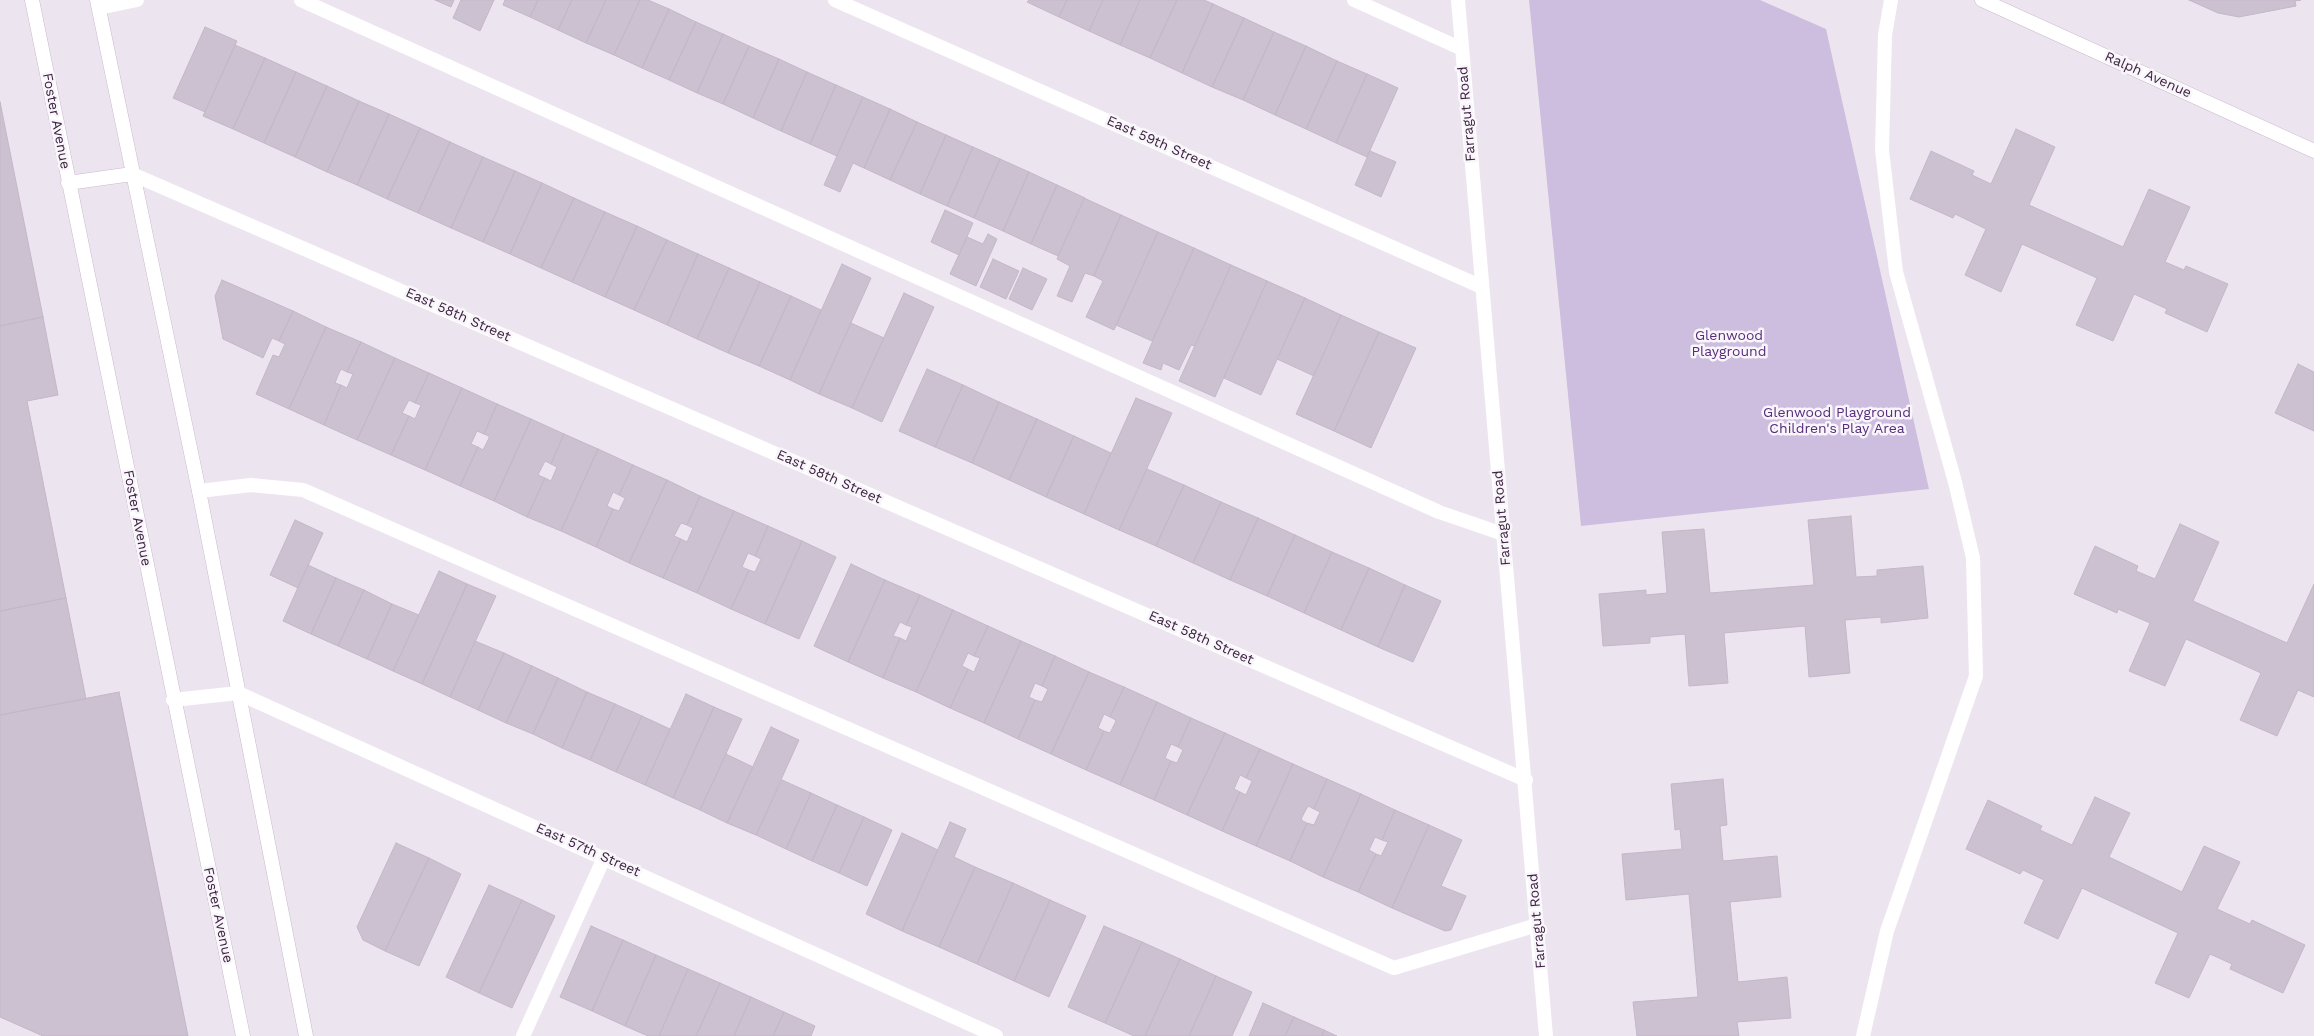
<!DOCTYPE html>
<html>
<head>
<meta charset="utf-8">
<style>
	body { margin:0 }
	canvas { display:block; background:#ece5ef }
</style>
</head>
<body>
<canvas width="2314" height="1036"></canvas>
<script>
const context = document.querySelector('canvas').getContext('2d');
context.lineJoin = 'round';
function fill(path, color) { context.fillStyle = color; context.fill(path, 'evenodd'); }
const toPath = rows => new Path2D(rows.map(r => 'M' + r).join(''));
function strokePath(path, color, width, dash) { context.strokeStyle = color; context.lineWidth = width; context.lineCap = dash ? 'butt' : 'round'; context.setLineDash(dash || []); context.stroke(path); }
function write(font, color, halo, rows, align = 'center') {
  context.font = font + ' "Work Sans",sans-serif'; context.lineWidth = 5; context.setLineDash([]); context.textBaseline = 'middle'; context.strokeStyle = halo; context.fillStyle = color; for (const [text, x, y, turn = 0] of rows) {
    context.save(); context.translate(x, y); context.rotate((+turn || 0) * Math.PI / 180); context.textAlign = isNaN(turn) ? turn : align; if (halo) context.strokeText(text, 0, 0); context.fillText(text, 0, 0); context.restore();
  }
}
fill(toPath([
	[1529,0,1760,0,1826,29,1929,489,1581,526]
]), '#cdbee0');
const building = toPath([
	[435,0,454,0,451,7,435,0],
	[461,0,494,0,480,31,453,18,461,0],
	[505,0,538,0,530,17,503,5,505,0],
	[538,0,572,0,558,30,530,17,538,0],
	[572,0,606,0,586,43,558,30,572,0],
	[606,0,640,0,614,55,586,43,606,0],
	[640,0,648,0,669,9,642,68,614,55,640,0],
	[1029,0,1067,0,1059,17,1027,2,1029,0],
	[1067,0,1103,0,1089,31,1059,17,1067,0],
	[1103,0,1140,0,1120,45,1089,31,1103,0],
	[1140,0,1177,0,1150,58,1120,45,1140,0],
	[1177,0,1204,0,1213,4,1182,73,1150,58,1177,0],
	[2189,0,2301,0,2295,1,2296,6,2239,17,2218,13,2189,0],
	[1213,4,1244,18,1212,87,1182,73,1213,4],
	[669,9,696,22,669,80,642,68,669,9],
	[1244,18,1274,32,1243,100,1212,87,1244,18],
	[696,22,723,34,697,93,669,80,696,22],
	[205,27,237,41,205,112,173,98,205,27],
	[1274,32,1306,46,1275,115,1243,100,1274,32],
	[723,34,749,46,723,104,697,93,723,34],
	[235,45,265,58,233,129,203,116,235,45],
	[749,46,779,59,753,118,723,104,749,46],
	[1306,46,1337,61,1306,129,1275,115,1306,46],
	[265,58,296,72,264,143,233,129,265,58],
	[779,59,807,72,781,131,753,118,779,59],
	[1337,61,1367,74,1336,143,1306,129,1337,61],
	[296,72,327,86,295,157,264,143,296,72],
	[807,72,836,85,810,144,781,131,807,72],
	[1367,74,1398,88,1367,157,1336,143,1367,74],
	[836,85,863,97,837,156,810,144,836,85],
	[327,86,359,101,327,172,295,157,327,86],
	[863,97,890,109,864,168,853,163,840,192,824,185,863,97],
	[359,101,389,114,357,185,327,172,359,101],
	[0,102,43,317,0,326,0,102],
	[890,109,917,122,890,180,864,168,890,109],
	[389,114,420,128,387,199,357,185,389,114],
	[917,122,946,135,920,194,890,180,917,122],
	[420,128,450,142,418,213,387,199,420,128],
	[2016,129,2055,147,2029,205,2123,247,2149,189,2190,207,2165,262,2184,270,2186,266,2228,284,2207,332,2165,313,2167,309,2134,294,2113,341,2076,325,2097,278,2022,244,2001,292,1965,275,1986,229,1955,214,1953,218,1910,199,1931,151,1974,171,1972,175,1991,184,2016,129],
	[946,135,973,147,947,206,920,194,946,135],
	[450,142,483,157,451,228,418,213,450,142],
	[973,147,1000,159,974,218,947,206,973,147],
	[1370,151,1396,162,1381,197,1355,185,1370,151],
	[483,157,515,171,483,242,451,228,483,157],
	[1000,159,1029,172,1003,231,974,218,1000,159],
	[515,171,542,183,510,254,483,242,515,171],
	[1029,172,1057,185,1031,244,1003,231,1029,172],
	[542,183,574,198,541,268,510,254,542,183],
	[1057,185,1085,198,1058,256,1031,244,1057,185],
	[574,198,605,212,572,282,541,268,574,198],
	[1084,198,1121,215,1094,276,1085,273,1072,302,1057,296,1070,266,1057,259,1084,198],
	[945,210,973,223,959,255,931,242,945,210],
	[605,212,637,226,605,297,572,282,605,212],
	[1121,215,1158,232,1114,330,1086,317,1103,281,1094,276,1121,215],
	[637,226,667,240,634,310,605,297,637,226],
	[1158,232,1194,248,1152,341,1116,325,1158,232],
	[988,234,997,239,976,286,950,274,967,237,983,244,988,234],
	[667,240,698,254,667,325,634,310,667,240],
	[1194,248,1231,265,1195,346,1191,345,1179,370,1163,363,1161,370,1143,363,1194,248],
	[698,254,729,268,697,339,667,325,698,254],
	[993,259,1019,271,1006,299,980,287,993,259],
	[842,264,871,278,819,394,790,380,842,264],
	[1231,265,1267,281,1215,397,1179,381,1231,265],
	[729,268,760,282,728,353,697,339,729,268],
	[1023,268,1047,279,1032,310,1009,299,1023,268],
	[222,280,293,311,279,341,272,338,263,358,223,339,215,296,222,280],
	[1267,281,1305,298,1261,395,1224,378,1267,281],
	[760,282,791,296,759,366,728,353,760,282],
	[904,293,934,307,882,422,852,408,904,293],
	[791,296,821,310,790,380,759,366,791,296],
	[1305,298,1341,315,1314,376,1277,359,1305,298],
	[293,311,326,327,289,409,256,394,273,355,279,357,285,344,279,341,293,311],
	[1341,315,1379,332,1334,431,1296,414,1341,315],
	[43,317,58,395,27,401,66,598,0,611,0,326,43,317],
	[851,323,884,338,852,408,819,394,851,323],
	[326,327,361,342,347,372,341,369,339,373,335,383,341,385,324,425,289,409,326,327],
	[1379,332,1416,348,1371,448,1334,431,1379,332],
	[361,342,395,358,357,440,324,425,341,385,347,388,353,374,347,372,361,342],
	[395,358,429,373,415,403,409,400,402,413,409,416,391,455,357,440,395,358],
	[2298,364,2314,372,2314,431,2275,413,2298,364],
	[927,369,963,385,935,447,899,431,927,369],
	[429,373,462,388,425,470,391,455,409,416,415,419,421,405,415,403,429,373],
	[963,385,999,402,972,463,935,447,963,385],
	[462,388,497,404,484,434,477,431,471,444,478,447,460,486,425,470,462,388],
	[1136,398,1172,413,1119,530,1084,514,1136,398],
	[999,402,1037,419,1009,480,972,463,999,402],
	[497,404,531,419,494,501,460,486,478,447,483,450,489,438,489,436,484,434,497,404],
	[531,419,564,434,551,464,545,461,538,475,545,478,527,517,494,501,531,419],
	[1037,419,1074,436,1046,497,1009,480,1037,419],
	[564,434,598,449,561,531,527,517,545,478,551,481,557,467,551,464,564,434],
	[1074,436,1111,453,1084,514,1046,497,1074,436],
	[598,449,633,465,619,495,613,492,607,506,613,509,596,547,561,531,598,449],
	[633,465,667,480,629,563,596,547,613,509,619,511,625,498,619,495,633,465],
	[1147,469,1184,485,1156,546,1119,530,1147,469],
	[667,480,700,496,687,525,681,523,674,536,681,539,663,578,629,563,667,480],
	[1184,485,1221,502,1193,563,1156,546,1184,485],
	[700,496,734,511,697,593,663,578,681,539,687,542,693,528,687,525,700,496],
	[1221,502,1258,518,1230,580,1193,563,1221,502],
	[734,511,768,526,755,556,748,553,742,567,749,570,731,609,697,593,734,511],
	[1851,516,1856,577,1877,576,1877,570,1923,566,1928,618,1881,623,1881,617,1845,620,1850,673,1809,677,1805,626,1724,633,1728,683,1689,686,1685,634,1650,637,1650,643,1603,646,1599,594,1646,590,1646,595,1667,593,1662,532,1704,529,1710,593,1814,585,1808,520,1851,516],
	[1258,518,1295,535,1267,596,1230,580,1258,518],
	[295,520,323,533,298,588,270,575,295,520],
	[2180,524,2219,542,2193,601,2287,643,2314,584,2314,697,2298,690,2277,736,2240,720,2261,673,2186,639,2165,686,2129,671,2150,623,2118,609,2117,613,2074,594,2095,546,2138,566,2136,571,2155,579,2180,524],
	[768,526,802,541,765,624,731,609,749,570,755,572,761,559,755,556,768,526],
	[1295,535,1332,552,1304,613,1267,596,1295,535],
	[802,541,836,557,799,639,765,624,802,541],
	[1332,552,1369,568,1341,630,1304,613,1332,552],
	[851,564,885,580,848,662,814,646,851,564],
	[308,565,336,578,311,634,283,621,308,565],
	[1369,568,1405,585,1378,647,1341,630,1369,568],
	[439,571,467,584,422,684,393,671,439,571],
	[336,578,364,590,338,646,311,634,336,578],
	[885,580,920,595,906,625,900,622,893,636,900,638,883,678,848,662,885,580],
	[467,584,496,596,450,697,422,684,467,584],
	[1405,585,1441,601,1413,662,1378,647,1405,585],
	[364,590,392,604,367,659,338,646,364,590],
	[920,595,953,610,916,692,883,678,900,638,906,641,907,639,912,627,906,625,920,595],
	[66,598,86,699,0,715,0,611,66,598],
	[392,604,419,615,393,671,367,659,392,604],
	[953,610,988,626,974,656,968,653,962,666,968,669,950,708,916,692,953,610],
	[988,626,1021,641,984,723,950,708,968,669,974,672,980,658,974,656,988,626],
	[475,641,504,653,478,710,450,697,475,641],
	[1021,641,1055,656,1042,686,1035,683,1029,697,1035,700,1018,739,984,723,1021,641],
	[504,653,532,666,506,723,478,710,504,653],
	[1055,656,1089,672,1051,754,1018,739,1035,700,1042,702,1048,689,1042,686,1055,656],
	[532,666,558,678,533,734,506,723,532,666],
	[1089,672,1124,687,1110,717,1104,714,1098,728,1104,731,1086,770,1051,754,1089,672],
	[558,678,587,692,562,748,533,734,558,678],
	[1124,687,1157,702,1120,785,1086,770,1104,731,1110,733,1115,723,1116,720,1110,717,1124,687],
	[119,692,188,1036,43,1036,0,1017,0,715,119,692],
	[587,692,615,704,590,760,562,748,587,692],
	[686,694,714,707,673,798,645,785,686,694],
	[1157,702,1191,718,1178,747,1171,744,1165,758,1171,761,1154,800,1120,785,1157,702],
	[615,704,642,716,616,772,590,760,615,704],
	[714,707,742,719,700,810,673,798,714,707],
	[642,716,670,729,645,785,616,772,642,716],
	[1191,718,1225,733,1187,815,1154,800,1171,761,1177,763,1183,750,1178,747,1191,718],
	[771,727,799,740,756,835,727,823,771,727],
	[1225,733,1260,749,1246,778,1240,775,1234,789,1240,792,1222,831,1187,815,1225,733],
	[1260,749,1293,764,1256,846,1222,831,1240,792,1246,795,1252,781,1246,778,1260,749],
	[726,754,753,767,727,823,700,810,726,754],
	[1293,764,1327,779,1314,809,1308,806,1302,817,1301,820,1307,823,1290,861,1256,846,1293,764],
	[1327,779,1361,794,1323,877,1290,861,1307,823,1314,825,1320,812,1314,809,1327,779],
	[1723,779,1727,825,1720,826,1723,861,1777,856,1781,897,1730,902,1738,982,1787,977,1791,1018,1737,1022,1739,1036,1637,1036,1633,1002,1698,997,1689,894,1626,900,1622,854,1682,849,1680,829,1675,830,1671,784,1723,779],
	[782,780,811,793,786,849,756,835,782,780],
	[811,793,837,805,812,861,786,849,811,793],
	[1361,794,1395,810,1382,840,1375,837,1369,850,1376,854,1358,892,1323,877,1361,794],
	[2095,797,2130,813,2109,857,2182,892,2204,846,2240,862,2217,909,2250,924,2252,920,2305,945,2283,993,2230,969,2232,964,2210,954,2189,998,2155,983,2178,933,2082,888,2058,939,2024,923,2044,880,2023,870,2020,874,1966,849,1988,800,2042,826,2040,830,2072,845,2095,797],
	[837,805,864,817,839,873,812,861,837,805],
	[1395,810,1429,825,1392,908,1358,892,1376,854,1381,856,1388,842,1382,840,1395,810],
	[864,817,892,830,867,886,839,873,864,817],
	[950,822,966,829,954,857,975,867,939,947,902,931,950,822],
	[1429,825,1462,840,1441,886,1466,896,1451,930,1445,931,1392,908,1429,825],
	[902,833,938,850,902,931,866,914,902,833],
	[396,843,429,858,385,951,363,940,357,927,396,843],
	[429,858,461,874,419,966,385,951,429,858],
	[975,867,1013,883,977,964,939,947,975,867],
	[1013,883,1050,900,1014,981,977,964,1013,883],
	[489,885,522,900,479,993,446,977,489,885],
	[522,900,555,916,512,1008,479,993,522,900],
	[1050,900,1086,916,1049,997,1014,981,1050,900],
	[591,926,623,940,592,1011,560,997,591,926],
	[1104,926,1142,942,1105,1023,1068,1007,1104,926],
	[623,940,656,955,625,1026,592,1011,623,940],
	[1142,942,1180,959,1145,1036,1134,1036,1105,1023,1142,942],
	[656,955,688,969,659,1036,648,1036,625,1026,656,955],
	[1180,959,1216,976,1189,1036,1145,1036,1180,959],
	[688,969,720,983,696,1036,659,1036,688,969],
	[1216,976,1252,992,1232,1036,1189,1036,1216,976],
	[720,983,751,997,734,1036,696,1036,720,983],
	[751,997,784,1012,773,1036,734,1036,751,997],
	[1263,1003,1294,1017,1285,1036,1249,1036,1263,1003],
	[784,1012,815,1026,811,1036,773,1036,784,1012],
	[1294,1017,1324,1030,1322,1036,1285,1036,1294,1017],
	[1324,1030,1337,1036,1322,1036,1324,1030]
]);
fill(building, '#ccc1d0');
strokePath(building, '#c4b7c9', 1);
const secondary = toPath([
	[32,0,243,1036],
	[97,0,199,491,306,1036],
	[1982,0,2314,151],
	[68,183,132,174]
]);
strokePath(secondary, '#cab8cf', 15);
strokePath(toPath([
	[301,0,1439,512,1503,534],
	[1354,0,1462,49],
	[99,8,137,0],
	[199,491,251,485,303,490,1394,968,1537,925],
	[523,1036,604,858],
	[1863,1036,1887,931,1976,676,1973,558,1955,482,1896,272,1882,150,1885,35,1891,0]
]), '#fff', 14);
strokePath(toPath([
	[835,0,1482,287],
	[1458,0,1546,1036],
	[132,174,1526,780],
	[173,700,238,693,996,1036]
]), '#fff', 14);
strokePath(secondary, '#fff', 14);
write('14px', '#3e2341', '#f9f6fb', [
	["Ralph Avenue",2148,75,24],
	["Farragut Road",1467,114,-95],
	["Foster Avenue",56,121,79],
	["East 59th Street",1159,143,24],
	["East 58th Street",458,315,24],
	["East 58th Street",829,477,24],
	["Foster Avenue",137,518,79],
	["Farragut Road",1502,518,-95],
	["East 58th Street",1201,638,24],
	["East 57th Street",588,850,24],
	["Foster Avenue",218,915,78],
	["Farragut Road",1537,921,-95]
]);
write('14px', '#572c7a', '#f9f6fb', [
	["Glenwood",1729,336],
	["Playground",1729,352],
	["Glenwood Playground",1837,413],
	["Children's Play Area",1837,429]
]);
</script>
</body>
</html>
